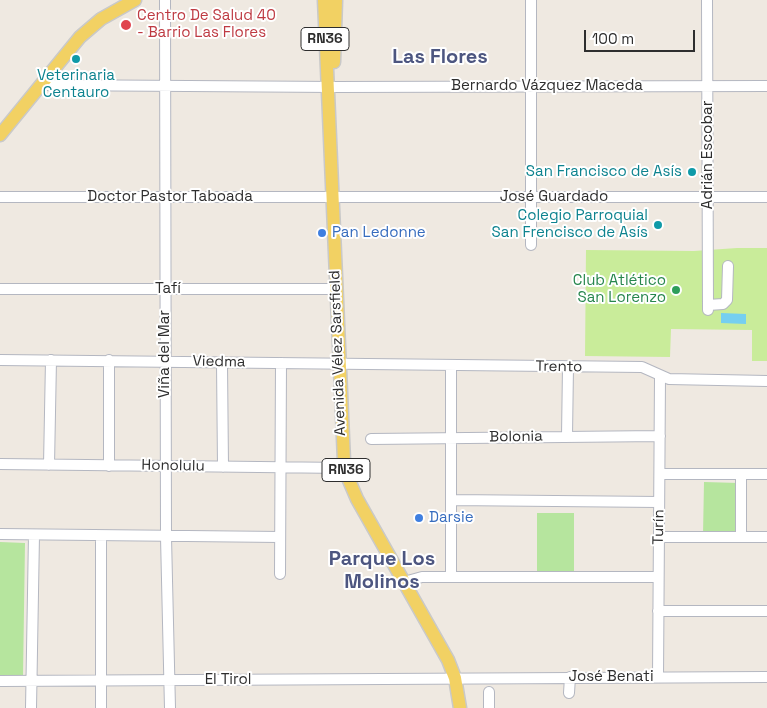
<!DOCTYPE html>
<html>
<head>
<meta charset="utf-8">
<style>
	body { margin:0 }
	#map { position:relative; width:767px; height:708px; overflow:hidden; background:#efe9e1; font-family:"Space Grotesk",sans-serif }
	canvas { display:block }
	.scale { position:absolute; left:584px; top:30px; width:111px; height:22px; box-sizing:border-box; border:2px solid #2e2e2e; border-top:0; padding-left:6px; font-size:15px; line-height:18px; white-space:nowrap; color:#2e2e2e; -webkit-text-stroke:4px #fff; paint-order:stroke }
</style>
</head>
<body>
<div id="map">
<canvas width="767" height="708"></canvas>
<div class="scale">100 m</div>
</div>
<script>
const context = document.querySelector('canvas').getContext('2d');
context.lineJoin = 'round';
function fill(path, color) { context.fillStyle = color; context.fill(path, 'evenodd'); }
const toPath = rows => new Path2D(rows.map(r => 'M' + r).join(''));
function strokePath(path, color, width, dash) { context.strokeStyle = color; context.lineWidth = width; context.lineCap = dash ? 'butt' : 'round'; context.setLineDash(dash || []); context.stroke(path); }
function write(font, color, halo, rows, align = 'center') {
  context.font = font + ' "Space Grotesk",sans-serif'; context.lineWidth = 4; context.setLineDash([]); context.textBaseline = 'middle'; context.strokeStyle = halo; context.fillStyle = color; for (const [text, x, y, turn = 0] of rows) {
    context.save(); context.translate(x, y); context.rotate((+turn || 0) * Math.PI / 180); context.textAlign = isNaN(turn) ? turn : align; if (halo) context.strokeText(text, 0, 0); context.fillText(text, 0, 0); context.restore();
  }
}
fill(toPath([
	[704,482,739,483,739,535,703,535],
	[537,513,574,513,574,572,537,572],
	[0,542,25,543,23,677,0,677]
]), '#b6e59e');
fill(toPath([
	[737,248,767,248,767,361,752,361,752,330,671,329,670,357,585,356,586,250,694,251]
]), '#c9ec9a');
fill(toPath([
	[721,313,746,314,746,324,721,323]
]), '#75cff0');
const minor = toPath([
	[165,0,166,537,170,708],
	[707,0,708,310],
	[40,85,335,87,767,86],
	[0,197,767,197],
	[531,245,531,0],
	[0,289,336,289],
	[708,305,723,304,727,300,728,266],
	[0,360,642,367,669,379,767,381],
	[109,360,109,466],
	[222,363,223,467],
	[451,366,451,577],
	[567,436,568,367],
	[371,439,660,436],
	[0,464,345,468],
	[49,465,51,360],
	[660,474,767,474],
	[451,500,659,502],
	[0,534,280,537],
	[659,537,767,537],
	[741,537,741,474],
	[280,574,281,363],
	[404,582,422,577,658,577],
	[658,611,767,611],
	[658,677,660,377],
	[0,681,767,677],
	[569,693,570,677],
	[31,708,34,535],
	[101,708,101,536],
	[489,708,489,692]
]);
const major = toPath([
	[324,0,344,461,348,478,357,499,448,660,455,678,460,708],
	[334,62,336,0],
	[0,135,80,37,101,19,135,0]
]);
strokePath(minor, '#b4b7c1', 12);
strokePath(major, '#c9c9c9', 15);
strokePath(minor, '#fff', 10);
strokePath(major, '#f2d163', 12);
for (const [x, y, r, color] of [
	[126,25,6,"#e0444e"],
	[76,59,5,"#0f9aa8"],
	[692,172,5,"#0f9aa8"],
	[658,225,5,"#0f9aa8"],
	[322,233,5,"#3f7fe0"],
	[676,290,5,"#2e9e5b"],
	[419,518,5,"#3f7fe0"]
]) { const dot = new Path2D(); dot.arc(x, y, r, 0, 2 * Math.PI); context.fillStyle = color; context.fill(dot); strokePath(dot, '#fff', 2); }
for (const [x, y, w] of [
	[325,39,48],
	[346,470,48]
]) { const box = new Path2D(); box.roundRect(x - w / 2, y - 11.5, w, 23, 4); context.fillStyle = '#fff'; context.fill(box); strokePath(box, '#2e2e2e', 1); }
write('bold 14px', '#2e2e2e', null, [
	["RN36",325,39],
	["RN36",346,470]
]);
write('15px', '#be3a42', '#fff', [
	["Centro De Salud 40",137,16],
	["- Barrio Las Flores",137,33]
], 'left');
write('15px', '#0d838f', '#fff', [
	["Veterinaria",76,76,"center"],
	["Centauro",76,93,"center"],
	["San Francisco de Asís",682,172],
	["Colegio Parroquial",648,216],
	["San Frencisco de Asís",648,233]
], 'right');
write('15px', '#2e2e2e', '#fff', [
	["Bernardo Vázquez Maceda",547,86],
	["Adrián Escobar",708,155,-90],
	["Doctor Pastor Taboada",170,197],
	["José Guardado",554,197],
	["Tafí",168,289],
	["Avenida Vélez Sarsfield",338,353,-92],
	["Viña del Mar",165,354,-90],
	["Viedma",219,362,1],
	["Trento",559,367,1],
	["Bolonia",516,437,-1],
	["Honolulu",173,466,1],
	["Turín",659,527,-89],
	["José Benati",611,677],
	["El Tirol",228,680]
]);
write('15px', '#366cbe', '#fff', [
	["Pan Ledonne",332,233],
	["Darsie",429,518]
], 'left');
write('15px', '#27864d', '#fff', [
	["Club Atlético",666,281],
	["San Lorenzo",666,298]
], 'right');
write('bold 20px', '#4d5680', '#fff', [
	["Las Flores",440,58],
	["Parque Los",382,560],
	["Molinos",382,583]
]);
</script>
</body>
</html>
